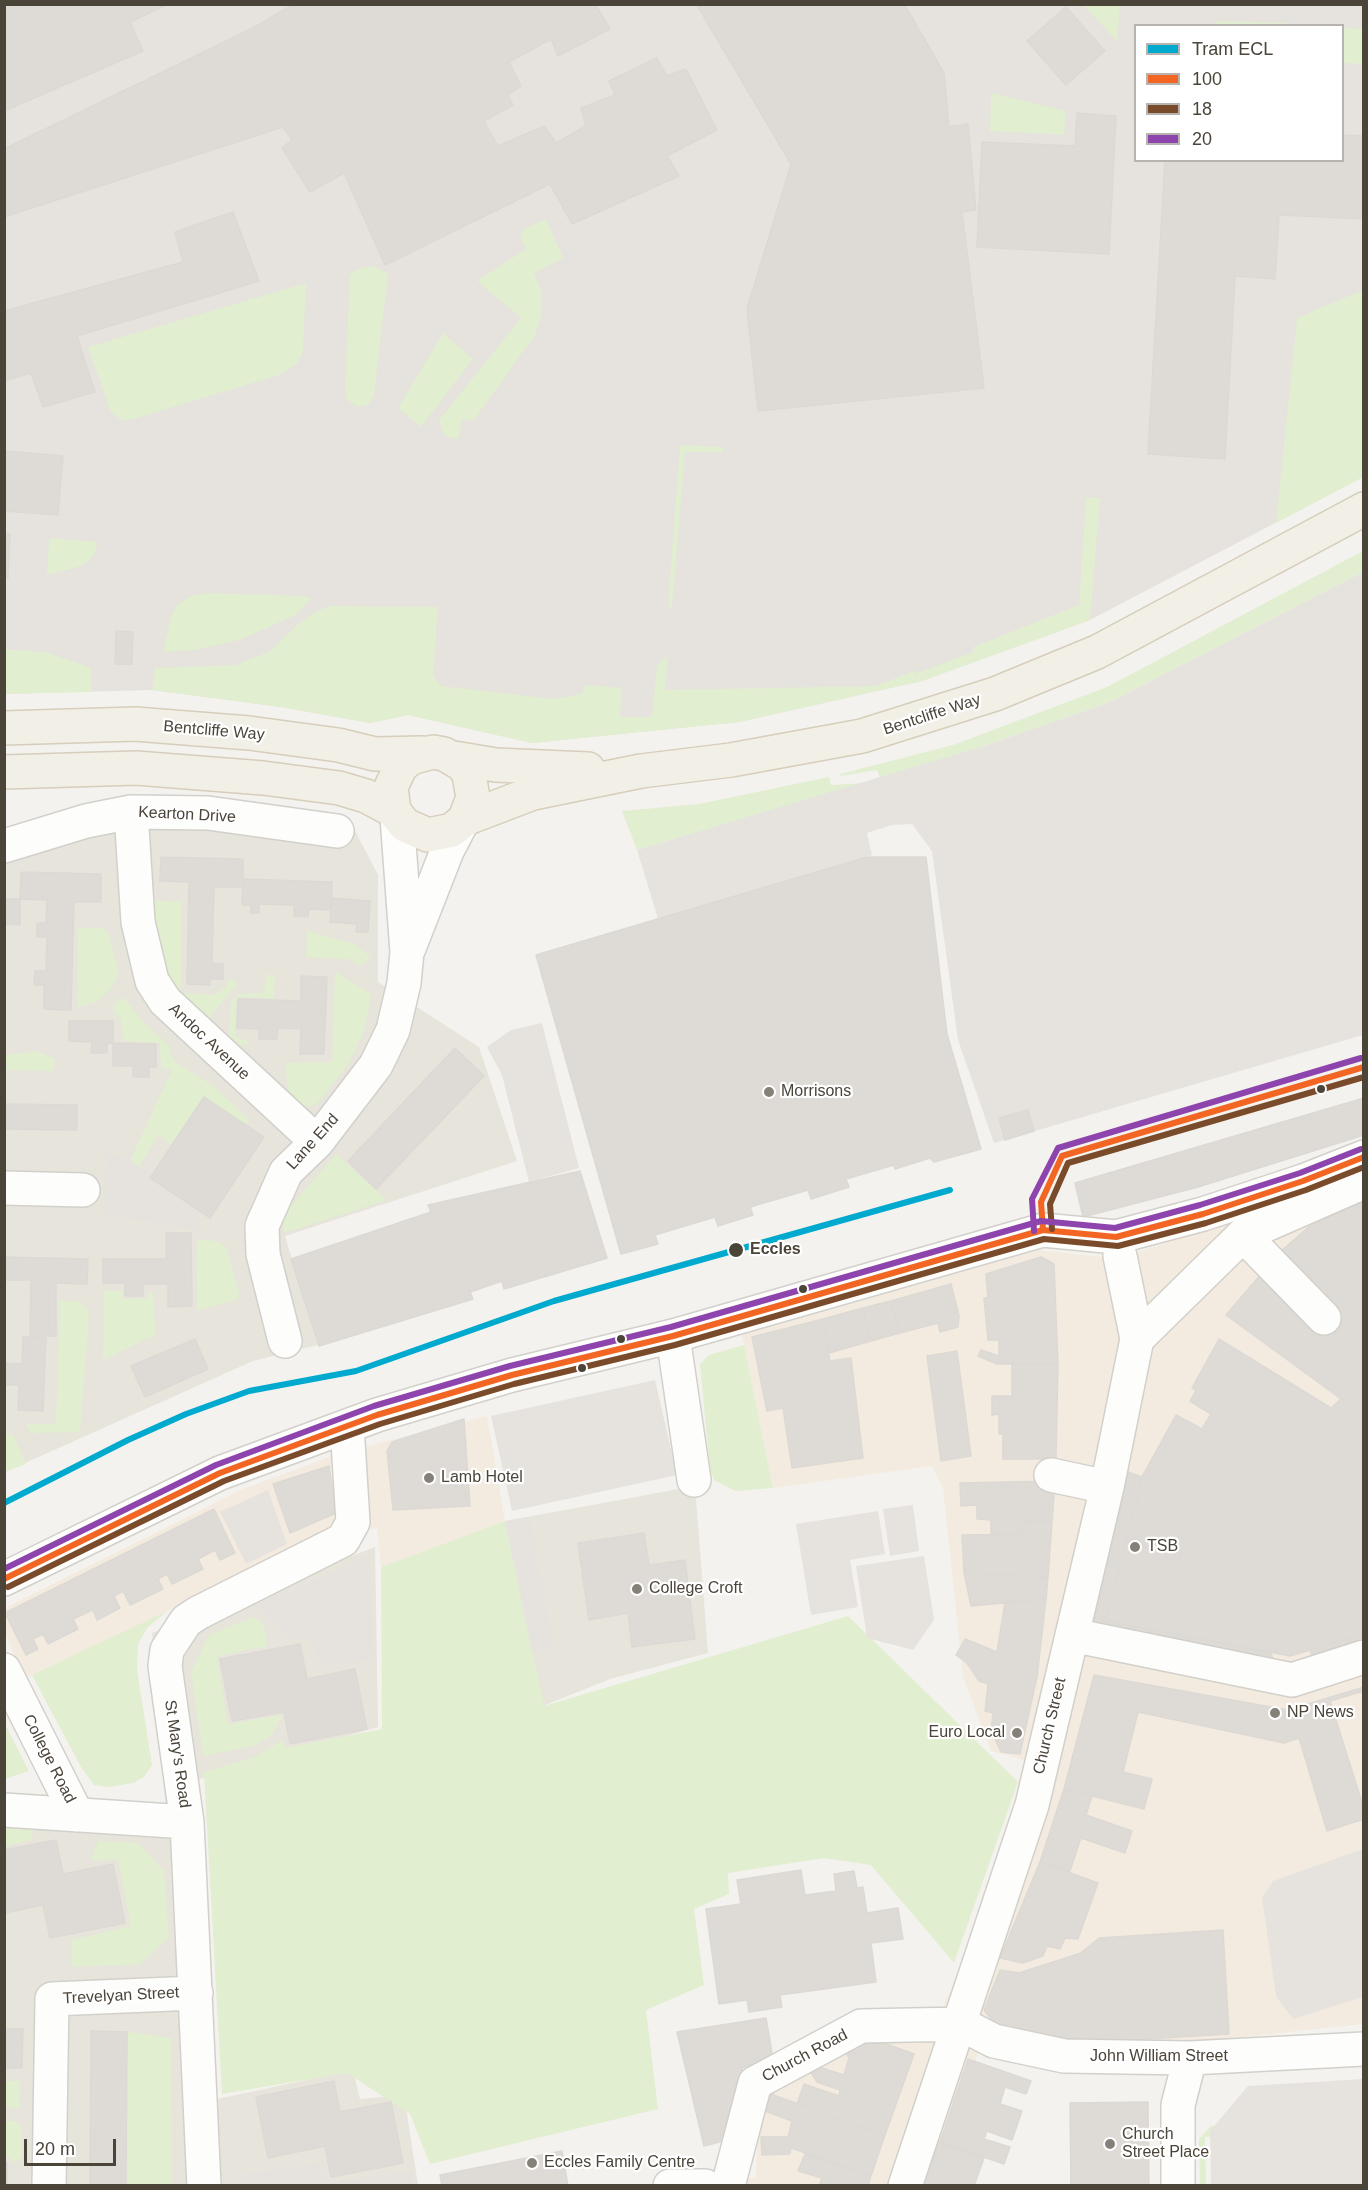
<!DOCTYPE html>
<html>
<head>
<meta charset="utf-8">
<style>
	body { margin:0 }
	#map { position:relative; width:1368px; height:2190px; overflow:hidden; background:#f4f2ee; font-family:Helvetica,sans-serif }
	canvas { display:block }
	.frame { position:absolute; inset:0; border:6px solid #4b4439; pointer-events:none }
	.legend { position:absolute; left:1134px; top:24px; width:210px; height:138px; box-sizing:border-box; background:#fff; border:2px solid #b7b4b0; margin:0; padding:8px 10px; list-style:none; font-size:18px; color:#4b4439 }
	.legend li { display:flex; align-items:center; gap:12px; height:30px }
	.legend b { width:30px; border:2px solid #b7b4b0 }
	.scale { position:absolute; left:24px; top:2139px; width:92px; height:27px; box-sizing:border-box; border:3px solid #4b4439; border-top:0; padding-left:8px; font-size:18px; line-height:21px; white-space:nowrap; color:#4b4439; -webkit-text-stroke:4px #fff; paint-order:stroke }
</style>
</head>
<body>
<div id="map">
<canvas width="1368" height="2190"></canvas>
<div class="frame"></div>
<ul class="legend">
<li><b style="height:8px;background:#00a9ce"></b>Tram ECL</li>
<li><b style="height:8px;background:#f26522"></b>100</li>
<li><b style="height:8px;background:#7a4b2a"></b>18</li>
<li><b style="height:8px;background:#8e44ad"></b>20</li>
</ul>
<div class="scale">20 m</div>
</div>
<script>
const context = document.querySelector('canvas').getContext('2d');
context.lineJoin = 'round';
function fill(path, color) { context.fillStyle = color; context.fill(path, 'evenodd'); }
const toPath = rows => new Path2D(rows.map(r => 'M' + r).join(''));
function strokePath(path, color, width, dash) { context.strokeStyle = color; context.lineWidth = width; context.lineCap = dash ? 'butt' : 'round'; context.setLineDash(dash || []); context.stroke(path); }
function write(font, color, halo, rows, align = 'center') {
  context.font = font + ' Helvetica,sans-serif'; context.lineWidth = 4.5; context.setLineDash([]); context.textBaseline = 'middle'; context.strokeStyle = halo; context.fillStyle = color; for (const [text, x, y, turn = 0] of rows) {
    context.save(); context.translate(x, y); context.rotate((+turn || 0) * Math.PI / 180); context.textAlign = isNaN(turn) ? turn : align; if (halo) context.strokeText(text, 0, 0); context.fillText(text, 0, 0); context.restore();
  }
}
fill(toPath([
	[181,803,349,819,378,875,378,982,479,1047,517,1161,285,1236,318,1345,253,1361,5,1472,5,832],
	[695,1486,708,1653,610,1679,543,1706,505,1521],
	[375,1547,378,1727,197,1780,213,2100,353,2070,360,2099,404,2095,418,2185,5,2185,4,1823,168,1836,152,1633]
]), '#e7e4dc');
fill(toPath([
	[1363,1175,1363,2024,1168,2045,979,2051,928,2185,721,2186,756,2177,759,2093,886,2024,932,2027,1046,1806,1053,1768,991,1751,963,1677,943,1488,932,1466,773,1488,742,1335,1039,1250,1101,1257,1130,1254,1284,1207],
	[487,1416,505,1521,381,1567,377,1528,322,1537,23,1680,5,1633,5,1608,243,1489,340,1453]
]), '#f3ebdf');
fill(toPath([
	[4,5,1363,5,1363,477,1090,620,922,681,739,722,532,743,408,715,370,723,281,707,152,690,5,694],
	[1136,26,1342,26,1342,160,1136,160]
]), '#e6e2de');
fill(toPath([
	[1083,5,1120,5,1117,41],
	[1221,21,1285,23,1291,25,1209,25],
	[1342,28,1363,29,1363,64,1343,63],
	[991,93,1066,111,1064,135,990,131],
	[546,219,563,258,534,273,542,293,541,317,535,335,474,420,462,419,458,439,450,438,443,433,439,420,521,318,477,281,526,249,520,236,524,229],
	[363,267,376,267,388,274,374,395,369,404,358,407,346,399,345,387,350,274],
	[306,283,303,352,297,364,279,375,133,419,122,421,110,411,88,347],
	[1363,290,1363,477,1276,523,1297,318],
	[443,333,473,359,421,427,398,408],
	[680,445,723,447,722,463,698,623,668,606],
	[1065,497,1100,498,1090,620,922,681,739,722,532,743,408,715,370,723,281,707,152,690,155,668,236,665,270,651,297,625,315,612,330,606,438,607,433,675,441,686,553,699,581,694,586,685,622,688,620,717,652,717,657,666,665,657,679,658,917,628,915,674,973,652,973,632],
	[49,538,98,542,94,556,81,566,47,575],
	[1363,551,1363,572,1110,702,987,745,880,778,877,770,841,776,840,774,953,745,1107,687],
	[208,593,305,596,312,599,295,615,240,640,195,650,163,652,172,613,178,604,191,596],
	[4,649,46,652,91,668,91,692,5,694],
	[829,777,831,785,865,783,637,850,622,811,699,804],
	[149,900,181,902,181,993,215,995,226,987,228,979,235,981,236,986,204,1023,165,981],
	[78,928,102,928,108,932,119,974,110,990,95,1002,77,1008],
	[307,931,354,944,371,957,362,966,348,959,306,957],
	[335,972,371,994,365,1028,349,1063,318,1103,306,1108,289,1097,285,1063,332,1062],
	[266,975,275,975,274,998,238,997,235,1004,235,1036,250,1042,239,1047,229,1046,231,1003,239,994,264,993],
	[123,997,144,1023,168,1044,174,1061,215,1087,249,1120,245,1125,204,1097,172,1145,158,1135,139,1167,130,1161,172,1070,161,1068,160,1043,124,1041,121,1020,113,1011,113,1004],
	[36,1051,55,1059,53,1071,5,1070,5,1055],
	[336,1154,387,1200,284,1233,283,1215],
	[197,1240,218,1241,227,1249,239,1293,238,1299,197,1311],
	[104,1291,122,1291,123,1299,147,1299,148,1293,154,1294,155,1335,103,1360],
	[60,1301,80,1302,87,1308,89,1317,80,1432,30,1433,26,1424,56,1424],
	[744,1345,773,1488,735,1491,714,1480,710,1470,700,1364,709,1355],
	[5,1434,13,1435,26,1464,5,1472],
	[505,1521,544,1706,848,1616,1018,1782,954,1963,871,1865,824,1858,728,1873,729,1894,694,1909,704,1985,646,2010,658,2109,430,2164,410,2114,347,2073,222,2094,204,1772,252,1758,283,1740,285,1748,382,1729,381,1567],
	[167,1611,147,1628,138,1644,137,1670,152,1765,144,1777,133,1783,109,1787,94,1785,81,1767,32,1675],
	[254,1617,264,1626,267,1646,217,1656,228,1724,283,1715,270,1737,253,1746,203,1756,191,1672,209,1635],
	[4,1722,29,1771,5,1779,4,1779],
	[5,1828,33,1830,32,1840,5,1846],
	[98,1841,138,1843,164,1871,169,1937,140,1964,71,1967,72,1940,131,1926,118,1859,91,1861],
	[127,2032,171,2038,172,2185,126,2186],
	[5,2081,20,2081,19,2108,5,2107],
	[4,2121,16,2121,22,2130,22,2155,19,2160,11,2163,11,2158,5,2158],
	[1212,2125,1224,2136,1205,2137,1206,2185,1200,2185,1199,2139]
]), '#e1eecf');
fill(toPath([
	[911,5,1042,5,986,55,954,47,927,31],
	[1009,253,1102,259,1079,605,876,686,665,690,685,452,997,455],
	[1243,304,1278,306,1268,493,1233,491],
	[1363,572,1363,1035,994,1143,958,1040,932,851,912,824,892,825,867,833,872,855,658,919,637,850,987,745,1110,702],
	[4,623,48,627,46,652,5,649],
	[542,1023,579,1168,529,1182,502,1075,487,1047,511,1030],
	[107,1151,130,1161,201,1212,198,1230,104,1214],
	[655,1380,677,1475,512,1511,491,1416],
	[268,1490,287,1544,246,1564,220,1512],
	[913,1505,919,1551,890,1556,883,1509],
	[878,1511,885,1554,850,1560,858,1607,811,1615,796,1524],
	[529,1517,554,1647,532,1652,505,1521],
	[924,1556,934,1620,913,1650,867,1638,856,1566],
	[369,1557,374,1660,319,1666,312,1638,291,1640,254,1605],
	[1363,1849,1363,1997,1293,2019,1276,1996,1262,1897,1273,1881],
	[1363,2079,1363,2185,1211,2185,1210,2131,1248,2086],
	[320,2163,325,2183,412,2171,413,2185,235,2185,241,2175]
]), '#e6e3df');
const building = toPath([
	[4,4,168,4,130,22,143,51,4,111,4,4],
	[294,4,595,4,610,29,558,56,551,39,509,62,521,86,508,95,513,105,484,121,498,146,544,126,556,143,586,126,581,108,615,95,609,81,657,58,667,76,686,69,717,130,667,156,679,176,572,224,550,184,385,265,344,173,310,192,282,148,292,140,283,127,4,217,4,149,253,28,294,4],
	[904,4,944,73,949,127,968,124,976,210,962,212,984,388,758,411,747,309,791,164,697,5,904,4],
	[1066,7,1105,51,1066,85,1027,41,1066,7],
	[1077,113,1116,116,1109,254,977,247,982,142,1075,146,1077,113],
	[1342,135,1364,136,1364,219,1279,215,1275,279,1235,276,1225,459,1148,454,1165,160,1342,160,1342,135],
	[233,212,259,281,77,336,95,392,43,407,31,373,4,381,4,311,183,262,175,232,233,212],
	[4,451,63,456,58,515,4,511,4,451],
	[4,533,10,534,8,578,4,578,4,533],
	[116,631,133,632,132,664,115,664,116,631],
	[161,857,243,859,243,887,214,887,212,963,223,964,223,979,210,979,210,985,187,984,189,882,160,881,161,857],
	[867,857,926,857,947,1034,981,1149,934,1162,930,1158,895,1169,894,1165,846,1179,849,1187,811,1199,808,1190,750,1207,753,1215,718,1226,715,1217,655,1235,658,1244,621,1254,536,955,867,857],
	[21,872,101,874,101,902,74,902,71,1010,44,1009,44,985,34,985,35,971,46,971,47,937,37,937,37,923,46,923,47,900,20,899,21,872],
	[243,879,332,882,331,910,309,909,308,917,294,916,294,905,259,904,259,913,251,913,251,905,242,905,243,879],
	[332,898,370,901,368,932,356,932,357,924,330,922,332,898],
	[4,899,20,899,20,925,4,924,4,899],
	[301,976,327,977,324,1054,300,1054,301,1029,278,1028,277,1039,259,1039,259,1029,237,1028,238,999,301,1001,301,976],
	[69,1021,113,1021,113,1043,107,1044,107,1053,91,1053,92,1042,69,1041,69,1021],
	[113,1043,156,1044,156,1067,149,1067,149,1077,133,1077,133,1066,113,1066,113,1043],
	[455,1048,484,1076,376,1189,348,1161,455,1048],
	[204,1097,264,1137,210,1218,150,1178,204,1097],
	[1364,1098,1364,1135,1198,1187,1083,1217,1075,1183,1364,1098],
	[4,1104,77,1105,77,1130,4,1129,4,1104],
	[1028,1110,1034,1131,1005,1140,999,1118,1028,1110],
	[580,1171,607,1258,504,1289,502,1281,470,1292,473,1299,319,1346,291,1259,431,1212,428,1205,580,1171],
	[1364,1191,1364,1634,1290,1656,1106,1621,1142,1477,1176,1415,1202,1429,1211,1414,1190,1401,1196,1391,1192,1388,1219,1339,1331,1408,1341,1399,1226,1315,1280,1252,1320,1217,1364,1191],
	[166,1233,191,1233,192,1306,168,1307,168,1284,143,1284,143,1296,125,1296,125,1283,103,1283,103,1259,166,1259,166,1233],
	[4,1257,88,1259,87,1284,56,1283,56,1336,30,1336,31,1280,4,1280,4,1257],
	[1041,1257,1054,1264,1058,1364,997,1364,978,1356,981,1350,999,1356,999,1340,988,1340,984,1298,988,1298,986,1274,1041,1257],
	[951,1284,959,1316,958,1327,940,1332,938,1323,900,1333,891,1301,951,1284],
	[891,1301,900,1333,871,1341,863,1308,891,1301],
	[863,1308,871,1341,829,1353,823,1319,863,1308],
	[823,1319,830,1361,851,1358,863,1458,792,1468,783,1408,767,1411,752,1337,823,1319],
	[23,1337,46,1338,43,1411,18,1410,19,1385,4,1385,4,1363,22,1364,23,1337],
	[195,1339,208,1369,145,1397,131,1366,195,1339],
	[957,1351,971,1456,941,1461,927,1356,957,1351],
	[1012,1364,1058,1364,1056,1459,1003,1459,1003,1434,999,1434,999,1414,992,1415,992,1396,1012,1396,1012,1364],
	[464,1419,470,1506,393,1510,387,1451,392,1442,464,1419],
	[329,1466,336,1513,290,1533,273,1484,329,1466],
	[1128,1472,1142,1477,1106,1621,1271,1653,1275,1667,1091,1630,1128,1472],
	[1055,1481,1052,1522,1024,1522,1024,1534,991,1534,991,1520,977,1519,977,1505,961,1506,960,1483,1055,1481],
	[214,1509,235,1553,220,1560,215,1550,198,1559,203,1569,172,1584,167,1574,158,1579,163,1589,130,1605,123,1591,114,1596,120,1608,97,1620,93,1610,73,1619,78,1629,48,1644,43,1634,33,1639,38,1649,26,1655,5,1613,214,1509],
	[1024,1522,1052,1522,1048,1577,964,1573,962,1535,1024,1534,1024,1522],
	[644,1533,649,1565,685,1560,695,1639,632,1647,628,1613,589,1620,578,1543,644,1533],
	[964,1573,1048,1577,1046,1599,971,1606,964,1573],
	[1046,1599,1037,1677,1020,1754,1001,1752,991,1730,993,1713,985,1711,988,1684,979,1681,967,1663,956,1655,965,1639,997,1652,1005,1602,1046,1599],
	[1364,1634,1364,1645,1314,1661,1310,1650,1364,1634],
	[300,1644,307,1679,355,1669,367,1729,290,1744,284,1712,232,1721,220,1659,300,1644],
	[1094,1675,1288,1710,1364,1687,1364,1819,1327,1831,1299,1738,1284,1743,1138,1712,1123,1772,1152,1779,1144,1809,1064,1789,1094,1675],
	[1364,1691,1364,1809,1330,1701,1364,1691],
	[1064,1789,1092,1796,1086,1815,1132,1831,1125,1853,1081,1838,1070,1871,1040,1862,1064,1789],
	[56,1840,63,1874,113,1864,125,1923,50,1938,43,1905,4,1913,4,1850,56,1840],
	[1040,1862,1098,1883,1078,1939,1065,1938,1060,1949,1047,1946,1043,1956,1023,1963,1000,1958,1040,1862],
	[801,1870,805,1895,836,1891,834,1874,854,1871,857,1888,863,1887,867,1913,898,1908,903,1939,871,1943,876,1982,780,1995,782,2007,749,2012,747,2000,719,2004,706,1909,741,1904,737,1880,801,1870],
	[1223,1930,1229,2034,1080,2043,995,2024,984,2010,1000,1970,1019,1973,1081,1953,1099,1938,1223,1930],
	[766,2018,773,2059,742,2068,743,2086,731,2139,704,2146,677,2032,766,2018],
	[4,2029,23,2029,22,2068,4,2068,4,2029],
	[91,2031,127,2032,126,2186,90,2186,91,2031],
	[873,2039,914,2054,885,2135,797,2104,804,2084,839,2096,840,2090,817,2082,810,2071,822,2068,844,2075,849,2058,846,2053,873,2039],
	[968,2059,1031,2081,1026,2094,1005,2087,1000,2104,1022,2111,1012,2140,987,2131,984,2139,1010,2147,1004,2164,940,2142,968,2059],
	[334,2081,340,2112,391,2102,403,2163,331,2177,325,2146,268,2158,256,2097,334,2081],
	[765,2092,885,2135,871,2176,791,2148,790,2154,762,2155,761,2137,788,2137,792,2121,765,2111,765,2092],
	[1148,2102,1149,2186,1071,2186,1070,2103,1148,2102],
	[938,2142,984,2158,974,2186,922,2186,938,2142],
	[562,2151,568,2186,442,2186,440,2175,562,2151],
	[805,2154,871,2176,868,2186,819,2186,822,2178,798,2171,805,2154],
	[4,2163,7,2163,7,2186,4,2186,4,2163]
]);
fill(building, '#dedbd6');
strokePath(building, '#dcd9d4', 1.5);
const minor = toPath([
	[131,812,138,922,152,981,165,1001,317,1142],
	[4,846,86,821,131,812,208,813,337,831],
	[409,948,447,851,462,822],
	[4,1188,83,1190],
	[1243,1235,1324,1318],
	[673,1336,694,1480],
	[1137,1339,1243,1235,1364,1182],
	[285,1341,263,1254,262,1226,286,1172,317,1142,376,1065,393,1030,404,983,407,952,397,817],
	[1051,1475,1107,1487],
	[4,1579,220,1473,377,1415,512,1375,673,1336,1043,1230,1116,1237,1203,1214,1303,1181,1364,1157],
	[1072,1635,1292,1680,1364,1657],
	[4,1670,77,1815],
	[4,1810,187,1822],
	[49,2186,52,1999,196,1993],
	[204,2186,187,1822,165,1666,167,1650,186,1621,198,1613,343,1540,353,1522,347,1426],
	[670,2186,705,2186],
	[728,2186,755,2083,861,2026,961,2024,994,2041,1064,2056,1190,2058,1364,2049],
	[905,2186,1032,1805,1107,1487,1137,1339,1120,1256],
	[1178,2186,1178,2105,1190,2058]
]);
const major = toPath([
	[4,728,135,724,249,733,338,745,375,754,422,753],
	[454,758,496,765,588,769],
	[4,772,136,768,263,778,339,788,366,796,394,811],
	[465,819,473,797,469,775,463,765,444,754,433,752,411,758,401,766,391,787,394,811,405,825,428,835,452,830,465,819,533,793,641,771,731,760,862,736,995,694,1097,652,1364,509]
]);
strokePath(minor, '#d2d0cb', 36);
strokePath(major, '#d6cebb', 36);
strokePath(minor, '#fdfdfc', 33);
strokePath(major, '#f2efe6', 33);
strokePath(toPath([
	[1043,1230,1041,1202,1062,1156,1364,1067],
	[4,1579,220,1473,377,1415,512,1375,673,1336,1043,1230,1116,1237,1203,1214,1303,1181,1364,1157]
]), '#f26522', 6);
strokePath(toPath([
	[1052,1229,1050,1204,1068,1163,1364,1077],
	[8,1587,224,1481,380,1424,514,1384,675,1345,1044,1239,1118,1246,1206,1223,1306,1190,1364,1167]
]), '#7a4b2a', 6);
strokePath(toPath([
	[1034,1231,1032,1199,1058,1148,1361,1058],
	[4,1569,216,1465,374,1406,510,1366,671,1327,1041,1221,1115,1228,1200,1205,1300,1173,1361,1149]
]), '#8e44ad', 6);
strokePath(toPath([
	[4,1503,128,1440,186,1414,249,1391,356,1371,554,1301,950,1190]
]), '#00a9ce', 6);
for (const [x, y, r, color] of [
	[1321,1089,5,"#4b4439"],
	[769,1092,6,"#868178"],
	[736,1250,8,"#4b4439"],
	[803,1289,5,"#4b4439"],
	[621,1339,5,"#4b4439"],
	[582,1368,5,"#4b4439"],
	[429,1478,6,"#868178"],
	[1135,1547,6,"#868178"],
	[637,1589,6,"#868178"],
	[1275,1713,6,"#868178"],
	[1017,1733,6,"#868178"],
	[1110,2144,6,"#868178"],
	[532,2163,6,"#868178"]
]) { const dot = new Path2D(); dot.arc(x, y, r, 0, 2 * Math.PI); context.fillStyle = color; context.fill(dot); strokePath(dot, '#fff', 2); }
write('16px', '#4b4439', '#fff', [
	["Bentcliffe Way",932,715,-18],
	["Bentcliffe Way",214,731,5],
	["Kearton Drive",187,815,3],
	["Andoc Avenue",209,1042,43],
	["Lane End",313,1142,-48],
	["Church Street",1050,1726,-77],
	["St Mary's Road",177,1754,82],
	["College Road",49,1759,63],
	["Trevelyan Street",121,1996,-3],
	["Church Road",805,2056,-28],
	["John William Street",1159,2057]
]);
write('16px', '#4b4439', '#fff', [
	["Morrisons",781,1092],
	["Lamb Hotel",441,1478],
	["TSB",1147,1547],
	["College Croft",649,1589],
	["NP News",1287,1713],
	["Euro Local",1005,1733,"right"],
	["Church",1122,2135],
	["Street Place",1122,2153],
	["Eccles Family Centre",544,2163]
], 'left');
write('bold 16px', '#4b4439', '#fff', [
	["Eccles",750,1250]
], 'left');
</script>
</body>
</html>
